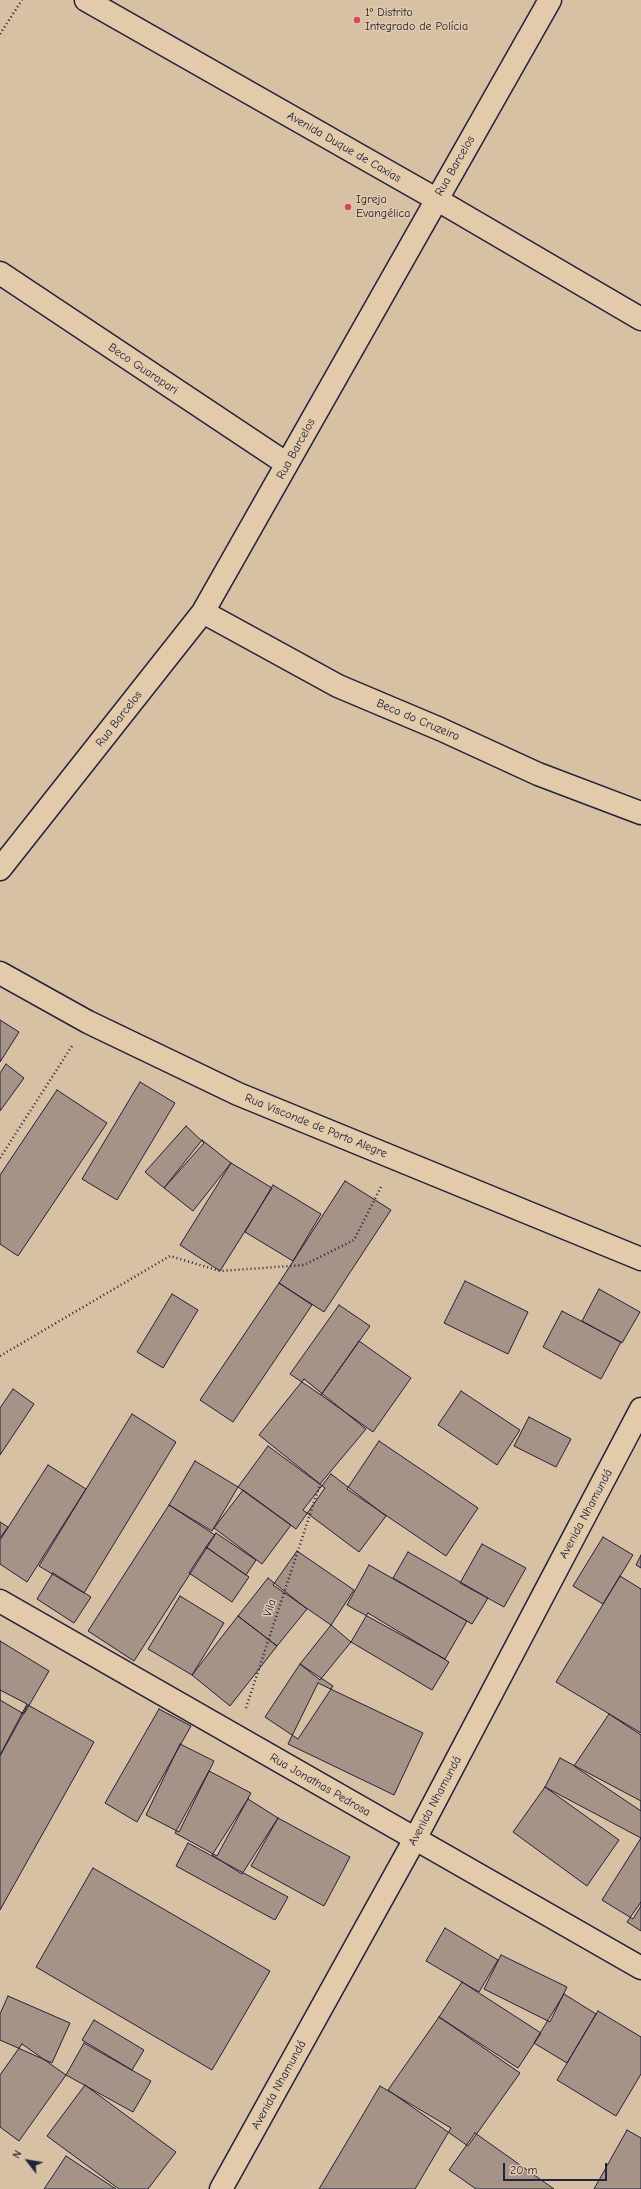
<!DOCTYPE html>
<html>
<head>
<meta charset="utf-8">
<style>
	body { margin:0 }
	#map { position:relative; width:641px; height:2189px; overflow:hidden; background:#d7c0a4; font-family:"Comic Neue",sans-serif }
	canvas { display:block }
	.north { position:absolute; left:8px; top:2141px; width:40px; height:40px; -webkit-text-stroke:3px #e3caab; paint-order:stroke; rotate:301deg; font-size:11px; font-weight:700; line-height:16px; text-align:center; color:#22223b }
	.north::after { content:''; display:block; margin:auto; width:14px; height:18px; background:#22223b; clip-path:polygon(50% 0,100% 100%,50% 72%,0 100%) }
	.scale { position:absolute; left:503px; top:2163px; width:104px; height:18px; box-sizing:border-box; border:2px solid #22223b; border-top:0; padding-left:5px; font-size:12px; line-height:14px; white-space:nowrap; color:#22223b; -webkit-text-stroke:3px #e3caab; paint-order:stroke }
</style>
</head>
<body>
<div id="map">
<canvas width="641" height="2189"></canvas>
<div class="north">N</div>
<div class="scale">20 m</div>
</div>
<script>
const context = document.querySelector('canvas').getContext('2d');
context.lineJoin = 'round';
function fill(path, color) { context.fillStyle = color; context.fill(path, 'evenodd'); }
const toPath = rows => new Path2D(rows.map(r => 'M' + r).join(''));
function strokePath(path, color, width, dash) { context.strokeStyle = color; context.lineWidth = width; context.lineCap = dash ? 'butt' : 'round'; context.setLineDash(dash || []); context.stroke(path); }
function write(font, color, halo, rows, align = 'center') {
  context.font = font + ' "Comic Neue",sans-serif'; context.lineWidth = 3; context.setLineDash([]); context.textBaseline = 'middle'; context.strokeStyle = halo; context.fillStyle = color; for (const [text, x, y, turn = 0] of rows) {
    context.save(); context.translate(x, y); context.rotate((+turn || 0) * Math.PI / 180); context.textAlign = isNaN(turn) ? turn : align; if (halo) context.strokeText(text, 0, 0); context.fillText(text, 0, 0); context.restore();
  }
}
const building = toPath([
	[0,1020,19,1032,0,1062,0,1020],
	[6,1064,24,1078,0,1111,0,1073,6,1064],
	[140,1082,175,1103,117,1200,82,1179,140,1082],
	[57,1090,107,1123,18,1256,0,1244,0,1175,57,1090],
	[186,1126,204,1143,164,1188,145,1172,186,1126],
	[202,1140,231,1163,193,1211,164,1188,202,1140],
	[231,1163,272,1188,220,1271,180,1245,231,1163],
	[345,1181,391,1210,324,1312,279,1283,345,1181],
	[273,1185,321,1214,293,1261,245,1232,273,1185],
	[465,1281,528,1312,508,1354,444,1323,465,1281],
	[279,1283,312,1305,233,1422,200,1400,279,1283],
	[599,1289,640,1312,622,1343,582,1321,599,1289],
	[172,1294,198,1310,163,1368,137,1352,172,1294],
	[339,1305,370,1326,321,1395,290,1374,339,1305],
	[562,1311,621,1342,601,1379,543,1347,562,1311],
	[359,1341,411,1378,373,1432,321,1395,359,1341],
	[304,1379,366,1429,320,1484,259,1435,304,1379],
	[13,1389,34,1404,0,1455,0,1408,13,1389],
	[461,1391,520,1430,497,1465,438,1425,461,1391],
	[132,1414,176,1442,84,1593,39,1566,132,1414],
	[529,1417,571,1439,556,1467,514,1446,529,1417],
	[379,1441,478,1508,446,1556,347,1489,379,1441],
	[268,1446,325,1488,296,1529,238,1487,268,1446],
	[195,1461,238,1487,212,1531,169,1505,195,1461],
	[48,1465,86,1489,27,1582,0,1564,0,1540,48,1465],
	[331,1474,386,1516,359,1552,303,1510,331,1474],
	[243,1490,291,1525,262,1564,214,1528,243,1490],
	[169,1505,215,1535,134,1661,88,1631,169,1505],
	[0,1522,8,1527,0,1538,0,1522],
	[216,1533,256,1560,246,1575,206,1547,216,1533],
	[603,1537,633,1555,603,1604,573,1586,603,1537],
	[482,1544,526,1568,504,1607,460,1583,482,1544],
	[206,1547,249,1577,232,1602,189,1573,206,1547],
	[297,1551,354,1590,331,1625,273,1585,297,1551],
	[408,1552,488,1598,472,1624,393,1578,408,1552],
	[641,1555,641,1568,636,1565,641,1555],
	[369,1565,467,1621,445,1659,347,1605,369,1565],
	[53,1573,91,1597,74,1623,37,1599,53,1573],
	[620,1576,641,1589,641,1733,556,1682,620,1576],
	[268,1578,307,1609,277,1646,238,1616,268,1578],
	[180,1596,224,1623,192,1675,148,1649,180,1596],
	[368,1613,449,1662,432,1690,351,1642,368,1613],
	[238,1616,277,1646,230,1706,192,1675,238,1616],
	[331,1625,351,1642,320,1680,300,1664,331,1625],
	[0,1641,49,1671,24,1714,0,1700,0,1641],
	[300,1664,333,1686,298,1739,265,1717,300,1664],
	[318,1683,423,1733,394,1795,288,1744,318,1683],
	[0,1690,27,1704,0,1755,0,1690],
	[28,1705,94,1742,0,1910,0,1756,28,1705],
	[159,1709,191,1726,137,1822,105,1803,159,1709],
	[609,1714,641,1735,641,1811,574,1766,609,1714],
	[180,1744,214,1761,179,1832,146,1815,180,1744],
	[560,1758,641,1801,641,1838,545,1787,560,1758],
	[209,1771,251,1793,217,1856,175,1833,209,1771],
	[545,1787,619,1840,587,1886,513,1832,545,1787],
	[248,1799,278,1818,242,1874,212,1855,248,1799],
	[278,1818,350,1857,324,1906,251,1866,278,1818],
	[641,1838,641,1906,633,1919,602,1900,641,1838],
	[188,1843,288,1897,275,1920,176,1866,188,1843],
	[93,1868,270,1971,212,2070,36,1967,93,1868],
	[641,1902,641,1931,627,1922,641,1902],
	[445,1928,498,1960,479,1992,426,1961,445,1928],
	[501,1955,567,1987,550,2022,484,1989,501,1955],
	[462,1982,541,2033,518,2068,439,2017,462,1982],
	[564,1994,596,2014,567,2063,534,2043,564,1994],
	[8,1996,70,2023,52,2063,0,2040,0,2014,8,1996],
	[598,2011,641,2037,641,2074,616,2116,557,2080,598,2011],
	[439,2017,520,2073,468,2146,388,2090,439,2017],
	[94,2020,144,2050,132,2070,82,2040,94,2020],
	[84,2043,151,2081,133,2112,66,2075,84,2043],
	[22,2044,66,2075,19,2141,0,2127,0,2075,22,2044],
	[85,2085,176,2152,148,2189,119,2189,47,2136,85,2085],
	[380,2086,451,2128,415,2189,319,2189,380,2086],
	[627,2130,641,2138,641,2189,594,2189,627,2130],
	[475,2133,554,2189,476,2189,449,2170,475,2133],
	[66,2156,116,2189,44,2189,66,2156]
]);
fill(building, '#a59387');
strokePath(building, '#22223b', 1);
const minor = toPath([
	[0,273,287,464],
	[203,612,338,686,440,729,538,774,641,813],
	[0,869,203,612,550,0],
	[0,973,88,1022,238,1094,641,1259],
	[221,2189,415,1839,641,1409]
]);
const tertiary = toPath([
	[86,0,436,199,641,319],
	[0,1601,641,1968]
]);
strokePath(minor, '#22223b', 25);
strokePath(tertiary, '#22223b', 25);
strokePath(toPath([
	[0,34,22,0],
	[0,1158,72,1046],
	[0,1356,170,1256,220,1271,304,1265,354,1240,382,1185],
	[246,1708,320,1484]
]), '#22223b', 2.5, [1, 3]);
strokePath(minor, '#e3caab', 22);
strokePath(tertiary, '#e3caab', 22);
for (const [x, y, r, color] of [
	[357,20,4,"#d1495b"],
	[348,207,4,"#d1495b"]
]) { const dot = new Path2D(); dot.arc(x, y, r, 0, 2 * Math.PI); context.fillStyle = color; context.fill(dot); strokePath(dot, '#e3caab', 1.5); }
write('12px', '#22223b', '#e3caab', [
	["1º Distrito",365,13],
	["Integrado de Polícia",365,27],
	["Igreja",356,200],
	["Evangélica",356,214]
], 'left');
write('12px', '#22223b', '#e3caab', [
	["Avenida Duque de Caxias",344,147,30],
	["Rua Barcelos",455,166,-60],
	["Beco Guarapari",143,369,34],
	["Rua Barcelos",296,449,-61],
	["Rua Barcelos",119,719,-52],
	["Beco do Cruzeiro",418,720,23],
	["Rua Visconde de Porto Alegre",316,1126,22],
	["Avenida Nhamundá",586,1514,-62],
	["Vila",270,1608,-72],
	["Rua Jonathas Pedrosa",320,1785,30],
	["Avenida Nhamundá",435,1801,-62],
	["Avenida Nhamundá",279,2085,-61]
]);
</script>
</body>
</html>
